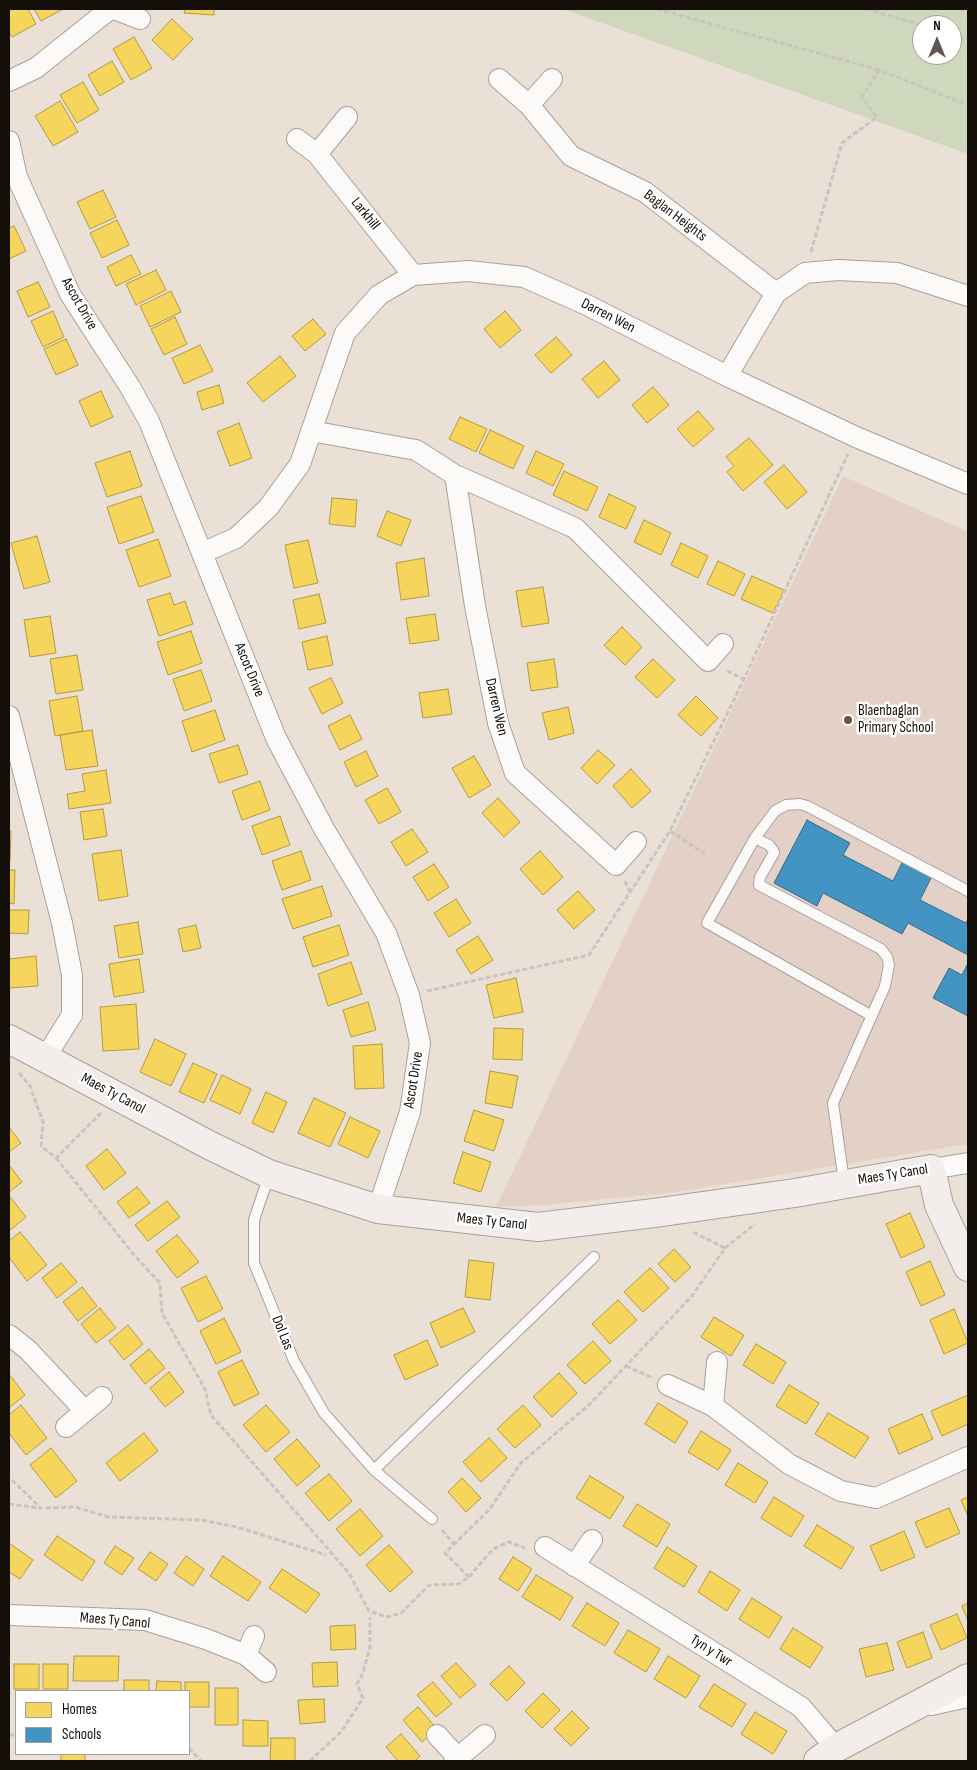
<!DOCTYPE html>
<html>
<head>
<meta charset="utf-8">
<style>
	body { margin:0 }
	#map { position:relative; width:977px; height:1770px; overflow:hidden; background:#ebe0d5; font-family:"Sofia Sans Condensed",sans-serif }
	canvas { display:block }
	.frame { position:absolute; inset:0; border:10px solid #150f09; pointer-events:none }
	.legend { position:absolute; left:15px; top:1690px; width:175px; height:65px; box-sizing:border-box; background:#fff; border:1px solid #a19f9d; margin:0; padding:6px 9px; list-style:none; font-size:15px; color:#150f09 }
	.legend li { display:flex; align-items:center; gap:10px; height:25px }
	.legend b { width:25px; border:1px solid #a19f9d }
	.north { position:absolute; left:912px; top:15px; width:50px; height:50px; box-sizing:border-box; background:#fff; border:1px solid #a19f9d; border-radius:50%; rotate:0deg; font-size:14px; font-weight:700; line-height:20px; text-align:center; color:#150f09 }
	.north::after { content:''; display:block; margin:auto; width:18px; height:22px; background:#605850; clip-path:polygon(50% 0,100% 100%,50% 72%,0 100%) }
</style>
</head>
<body>
<div id="map">
<canvas width="977" height="1770"></canvas>
<div class="frame"></div>
<ul class="legend">
<li><b style="height:14px;background:#f6d55c"></b>Homes</li>
<li><b style="height:14px;background:#4393c3"></b>Schools</li>
</ul>
<div class="north">N</div>
</div>
<script>
const context = document.querySelector('canvas').getContext('2d');
context.lineJoin = 'round';
function fill(path, color) { context.fillStyle = color; context.fill(path, 'evenodd'); }
const toPath = rows => new Path2D(rows.map(r => 'M' + r).join(''));
function strokePath(path, color, width, dash) { context.strokeStyle = color; context.lineWidth = width; context.lineCap = dash ? 'butt' : 'round'; context.setLineDash(dash || []); context.stroke(path); }
function write(font, color, halo, rows, align = 'center') {
  context.font = font + ' "Sofia Sans Condensed",sans-serif'; context.lineWidth = 5; context.setLineDash([]); context.textBaseline = 'middle'; context.strokeStyle = halo; context.fillStyle = color; for (const [text, x, y, turn = 0] of rows) {
    context.save(); context.translate(x, y); context.rotate((+turn || 0) * Math.PI / 180); context.textAlign = isNaN(turn) ? turn : align; if (halo) context.strokeText(text, 0, 0); context.fillText(text, 0, 0); context.restore();
  }
}
fill(toPath([
	[843,476,968,532,968,1144,677,1192,546,1205,496,1207]
]), '#e3d1c8');
fill(toPath([
	[563,9,968,9,968,154],
	[922,25,952,25,952,55,922,55]
]), '#cfd7bd');
const homes = toPath([
	[9,9,28,9,36,24,12,37,9,32,9,9],
	[34,9,63,9,41,21,34,9],
	[185,9,214,9,214,15,184,13,185,9],
	[172,19,193,39,173,60,152,40,172,19],
	[134,37,152,68,131,80,113,49,134,37],
	[112,61,124,82,100,96,88,75,112,61],
	[83,82,99,110,77,123,60,95,83,82],
	[60,101,78,132,53,146,35,116,60,101],
	[103,190,116,217,90,229,77,202,103,190],
	[117,220,129,245,102,258,90,233,117,220],
	[14,226,26,251,9,259,9,228,14,226],
	[131,255,141,274,116,286,107,267,131,255],
	[156,270,166,290,136,305,126,284,156,270],
	[38,282,50,307,28,317,17,291,38,282],
	[171,291,181,312,150,327,140,306,171,291],
	[53,311,64,337,43,347,31,321,53,311],
	[505,311,521,330,500,348,484,329,505,311],
	[175,317,187,344,164,355,151,329,175,317],
	[313,319,326,334,305,351,292,336,313,319],
	[556,337,572,355,551,373,535,355,556,337],
	[66,339,78,365,56,375,44,349,66,339],
	[200,345,213,371,184,384,172,358,200,345],
	[280,356,296,376,263,402,247,383,280,356],
	[604,361,620,380,598,398,582,379,604,361],
	[219,385,224,403,202,410,197,392,219,385],
	[653,387,669,405,647,423,632,405,653,387],
	[101,391,113,417,91,427,79,401,101,391],
	[698,411,714,429,693,447,677,429,698,411],
	[460,417,487,429,476,452,449,439,460,417],
	[239,423,252,458,230,466,217,432,239,423],
	[490,430,524,446,513,469,479,453,490,430],
	[749,438,773,465,743,491,727,472,734,466,726,457,749,438],
	[130,451,142,486,107,497,95,463,130,451],
	[536,451,564,464,553,486,526,473,536,451],
	[784,465,807,492,787,509,764,482,784,465],
	[564,471,598,487,587,511,553,495,564,471],
	[609,494,636,507,626,529,599,517,609,494],
	[141,496,154,532,119,544,107,507,141,496],
	[332,498,357,500,355,527,329,524,332,498],
	[387,511,411,520,401,546,377,536,387,511],
	[644,520,671,533,661,555,634,542,644,520],
	[37,536,50,582,24,589,11,543,37,536],
	[158,539,171,576,139,587,126,550,158,539],
	[308,540,318,583,294,588,285,545,308,540],
	[681,543,708,556,698,578,671,565,681,543],
	[424,558,429,596,401,600,396,563,424,558],
	[718,561,745,574,734,596,707,584,718,561],
	[752,576,784,590,773,613,741,599,752,576],
	[543,587,549,623,522,627,516,591,543,587],
	[170,593,174,605,185,601,193,624,159,636,147,600,170,593],
	[319,594,326,623,299,629,293,600,319,594],
	[435,614,439,640,410,644,406,618,435,614],
	[50,616,56,653,30,657,24,620,50,616],
	[622,627,642,647,625,665,604,645,622,627],
	[191,631,202,663,168,675,157,642,191,631],
	[327,636,333,665,308,670,302,642,327,636],
	[77,655,83,690,56,694,50,659,77,655],
	[554,659,558,687,531,691,527,663,554,659],
	[653,659,675,680,657,698,635,677,653,659],
	[201,670,212,701,184,711,173,679,201,670],
	[331,678,343,703,322,714,309,688,331,678],
	[448,689,452,714,423,718,419,693,448,689],
	[77,696,83,731,55,736,49,701,77,696],
	[696,696,718,718,701,736,678,715,696,696],
	[568,707,574,733,549,740,542,713,568,707],
	[215,710,225,740,192,752,182,721,215,710],
	[350,715,362,739,340,750,328,726,350,715],
	[92,730,98,766,66,770,60,735,92,730],
	[238,745,248,774,219,783,209,754,238,745],
	[598,750,615,765,597,784,581,768,598,750],
	[366,751,378,776,356,787,344,762,366,751],
	[474,756,491,785,469,798,452,768,474,756],
	[631,769,651,791,632,808,613,786,631,769],
	[106,770,111,803,69,809,67,794,85,791,82,774,106,770],
	[260,781,270,810,242,820,232,791,260,781],
	[387,788,401,812,379,824,365,800,387,788],
	[498,798,520,822,504,837,482,813,498,798],
	[103,809,107,836,84,840,80,812,103,809],
	[280,816,290,845,262,855,252,826,280,816],
	[412,829,428,852,406,866,391,842,412,829],
	[9,831,11,831,10,862,9,862,9,831],
	[121,850,128,896,99,901,92,854,121,850],
	[301,851,311,880,282,890,272,861,301,851],
	[540,851,563,877,543,895,520,869,540,851],
	[434,864,449,887,428,901,413,877,434,864],
	[9,870,15,870,14,904,9,903,9,870],
	[322,886,332,916,293,929,282,899,322,886],
	[578,891,595,910,574,929,557,910,578,891],
	[456,899,471,923,449,937,434,913,456,899],
	[9,910,29,910,28,934,9,933,9,910],
	[138,922,143,954,119,958,114,926,138,922],
	[196,925,201,948,183,952,178,929,196,925],
	[339,925,349,955,313,967,303,937,339,925],
	[478,936,493,960,471,974,456,950,478,936],
	[36,956,38,986,9,988,9,959,36,956],
	[139,959,144,992,114,997,109,964,139,959],
	[351,962,362,994,328,1006,318,974,351,962],
	[516,978,523,1012,494,1018,486,985,516,978],
	[368,1002,376,1030,351,1037,343,1010,368,1002],
	[136,1004,139,1049,103,1051,100,1007,136,1004],
	[494,1028,523,1029,522,1060,493,1059,494,1028],
	[155,1039,186,1054,171,1086,140,1072,155,1039],
	[382,1044,384,1088,355,1089,353,1046,382,1044],
	[193,1063,217,1074,204,1103,179,1092,193,1063],
	[490,1071,518,1076,512,1108,485,1103,490,1071],
	[222,1075,251,1089,240,1114,210,1100,222,1075],
	[266,1092,287,1102,273,1133,252,1123,266,1092],
	[314,1098,346,1113,330,1147,298,1133,314,1098],
	[474,1110,504,1120,494,1151,464,1141,474,1110],
	[350,1117,380,1131,368,1158,338,1144,350,1117],
	[9,1127,21,1143,9,1152,9,1127],
	[107,1149,126,1173,104,1190,86,1166,107,1149],
	[463,1152,491,1162,481,1192,453,1183,463,1152],
	[9,1165,22,1182,9,1192,9,1165],
	[137,1187,150,1203,129,1218,117,1202,137,1187],
	[11,1198,26,1217,9,1231,9,1200,11,1198],
	[167,1201,180,1217,148,1241,135,1225,167,1201],
	[910,1213,925,1247,901,1258,886,1224,910,1213],
	[20,1232,47,1265,27,1281,9,1257,9,1241,20,1232],
	[177,1235,199,1262,177,1278,156,1251,177,1235],
	[674,1249,691,1267,675,1282,658,1264,674,1249],
	[469,1260,494,1263,490,1300,465,1297,469,1260],
	[930,1261,945,1295,921,1306,906,1272,930,1261],
	[61,1263,77,1282,57,1298,42,1278,61,1263],
	[650,1268,669,1288,643,1312,624,1292,650,1268],
	[206,1276,223,1309,198,1322,181,1288,206,1276],
	[82,1287,97,1306,78,1321,63,1302,82,1287],
	[618,1300,637,1320,610,1344,592,1324,618,1300],
	[100,1308,116,1328,96,1343,81,1324,100,1308],
	[463,1308,475,1332,441,1348,430,1323,463,1308],
	[954,1309,968,1343,944,1354,930,1320,954,1309],
	[714,1317,744,1335,731,1356,701,1337,714,1317],
	[224,1318,241,1352,216,1364,200,1331,224,1318],
	[128,1325,143,1344,124,1360,109,1341,128,1325],
	[427,1340,438,1365,405,1380,394,1355,427,1340],
	[593,1341,611,1361,585,1384,567,1365,593,1341],
	[756,1344,786,1362,773,1384,743,1365,756,1344],
	[149,1349,165,1368,145,1384,130,1365,149,1349],
	[242,1360,259,1394,234,1406,218,1372,242,1360],
	[169,1372,184,1392,165,1407,150,1388,169,1372],
	[559,1373,577,1393,552,1417,533,1397,559,1373],
	[9,1374,25,1395,9,1408,9,1374],
	[789,1385,819,1403,806,1424,776,1406,789,1385],
	[968,1395,968,1424,942,1436,931,1411,968,1395],
	[658,1403,688,1422,675,1443,645,1424,658,1403],
	[21,1405,47,1438,26,1455,9,1433,9,1415,21,1405],
	[266,1405,290,1432,266,1452,243,1425,266,1405],
	[523,1405,541,1425,515,1448,497,1429,523,1405],
	[828,1413,869,1437,855,1458,815,1434,828,1413],
	[922,1414,933,1439,899,1454,888,1429,922,1414],
	[701,1431,731,1450,718,1470,688,1452,701,1431],
	[144,1433,158,1451,120,1481,106,1463,144,1433],
	[489,1438,507,1458,481,1482,463,1462,489,1438],
	[297,1439,320,1466,297,1486,274,1459,297,1439],
	[51,1448,77,1481,56,1498,30,1465,51,1448],
	[738,1463,768,1482,755,1503,725,1485,738,1463],
	[329,1474,352,1501,329,1521,305,1493,329,1474],
	[590,1476,624,1497,610,1519,576,1498,590,1476],
	[462,1478,481,1498,466,1512,448,1492,462,1478],
	[774,1497,804,1516,791,1537,761,1518,774,1497],
	[968,1497,968,1516,961,1500,968,1497],
	[637,1504,670,1524,657,1547,623,1526,637,1504],
	[949,1508,960,1533,926,1548,915,1522,949,1508],
	[360,1509,383,1536,360,1556,336,1529,360,1509],
	[817,1525,854,1548,841,1569,804,1546,817,1525],
	[904,1531,915,1557,881,1571,870,1546,904,1531],
	[57,1536,95,1561,82,1581,44,1555,57,1536],
	[9,1543,33,1560,20,1579,9,1572,9,1543],
	[389,1545,413,1572,390,1592,366,1565,389,1545],
	[115,1546,134,1558,122,1575,104,1563,115,1546],
	[667,1547,697,1566,684,1587,654,1568,667,1547],
	[150,1552,168,1564,156,1581,138,1569,150,1552],
	[186,1556,204,1569,193,1586,174,1573,186,1556],
	[223,1556,261,1582,248,1601,210,1576,223,1556],
	[513,1557,532,1569,518,1591,499,1579,513,1557],
	[282,1569,320,1594,306,1613,269,1588,282,1569],
	[710,1571,740,1590,727,1611,698,1592,710,1571],
	[536,1575,573,1597,560,1620,522,1597,536,1575],
	[752,1598,782,1617,769,1638,739,1619,752,1598],
	[587,1603,619,1623,605,1646,572,1626,587,1603],
	[968,1603,968,1621,962,1606,968,1603],
	[957,1614,967,1638,941,1650,930,1625,957,1614],
	[355,1625,356,1649,331,1650,330,1626,355,1625],
	[793,1628,823,1647,810,1668,780,1649,793,1628],
	[628,1630,660,1649,646,1672,614,1653,628,1630],
	[923,1632,932,1658,907,1668,897,1642,923,1632],
	[887,1643,894,1670,866,1677,859,1649,887,1643],
	[74,1656,119,1656,118,1681,73,1681,74,1656],
	[668,1656,700,1676,686,1698,654,1679,668,1656],
	[337,1662,338,1686,313,1687,312,1663,337,1662],
	[456,1663,476,1685,460,1698,441,1676,456,1663],
	[14,1664,39,1664,39,1689,14,1689,14,1664],
	[43,1664,68,1664,68,1689,43,1689,43,1664],
	[509,1666,525,1683,507,1701,490,1684,509,1666],
	[124,1680,149,1680,149,1691,124,1691,124,1680],
	[157,1681,181,1682,181,1691,156,1691,157,1681],
	[185,1682,209,1682,209,1707,189,1707,189,1691,185,1691,185,1682],
	[433,1682,452,1704,436,1717,417,1695,433,1682],
	[714,1684,746,1704,732,1727,699,1707,714,1684],
	[215,1688,238,1688,238,1725,215,1725,215,1688],
	[543,1693,560,1710,542,1728,525,1711,543,1693],
	[324,1699,325,1722,300,1724,298,1700,324,1699],
	[418,1707,437,1729,422,1742,403,1720,418,1707],
	[572,1711,589,1728,571,1746,554,1729,572,1711],
	[755,1712,787,1731,773,1754,741,1734,755,1712],
	[243,1720,268,1721,268,1746,243,1746,243,1720],
	[401,1734,420,1756,415,1761,398,1761,386,1747,401,1734],
	[271,1738,295,1738,295,1761,270,1761,271,1738],
	[61,1754,85,1754,85,1761,61,1761,61,1754]
]);
fill(homes, '#f6d55c');
strokePath(homes, '#b29a43', 1);
const schools = toPath([
	[807,820,850,843,843,855,893,881,903,861,932,876,920,900,966,923,968,919,968,955,908,923,902,934,823,893,817,906,774,883,807,820],
	[968,963,968,1016,933,998,949,968,962,975,968,963]
]);
fill(schools, '#4393c3');
strokePath(schools, '#356b8b', 1);
const lane = toPath([
	[755,838,707,923,872,1016],
	[269,1175,254,1220,254,1263,294,1361,324,1413,374,1470,432,1519],
	[844,1182,833,1103,885,986,889,965,887,957,881,949,759,885,760,877,774,853,773,850,769,845,755,838,775,811,786,805,800,804,807,806,968,891],
	[374,1470,594,1257]
]);
const street = toPath([
	[114,9,140,19],
	[499,79,529,105,571,156,645,192,776,293],
	[9,81,36,68,110,9],
	[529,105,552,79],
	[297,139,317,154,413,275],
	[9,141,17,177,70,294,130,387,149,421,276,738,323,827,386,933,409,995,420,1043,410,1112,378,1209],
	[317,154,347,117],
	[727,376,776,293,805,273,838,270,897,273,968,296],
	[311,431,416,450,455,475,575,528,708,661,723,644],
	[455,475,475,606,498,723,515,773,616,865,636,842],
	[202,553,236,538,268,508,300,464,345,333,379,295,413,275,468,271,524,277,587,305,727,376,856,437,968,484],
	[9,716,62,923,72,975,72,1015,45,1058],
	[931,1169,968,1163],
	[9,1335,28,1350,85,1411],
	[668,1385,713,1406,789,1464,841,1491,876,1498,968,1457],
	[713,1406,717,1362],
	[66,1427,102,1397],
	[545,1547,801,1707,836,1748],
	[574,1566,592,1540],
	[9,1615,145,1620,206,1639,246,1655],
	[254,1636,246,1655,266,1672],
	[931,1705,968,1697],
	[437,1735,458,1758],
	[454,1761,485,1735]
]);
const secondary = toPath([
	[9,1039,209,1145,269,1174,378,1209,538,1227,654,1213,795,1193,931,1169,939,1205,968,1267],
	[818,1761,836,1748,968,1678]
]);
strokePath(lane, '#a8a098', 12);
strokePath(street, '#a8a098', 22);
strokePath(secondary, '#a8a098', 30);
strokePath(toPath([
	[657,9,879,70],
	[866,9,922,25],
	[952,34,968,39],
	[811,252,842,143,877,117,862,97,879,70,968,105],
	[727,671,744,679],
	[670,831,705,854],
	[625,881,630,892],
	[427,991,589,955,670,831,744,679,848,454],
	[19,1073,30,1086,43,1122,41,1146,56,1158,101,1113],
	[56,1158,135,1256,160,1283,162,1313,205,1389,211,1415,349,1573,369,1611,387,1617,401,1613,429,1585,459,1584,469,1577,445,1553,489,1510,521,1463,589,1405,692,1296,725,1248,693,1232],
	[725,1248,755,1224],
	[626,1366,651,1377],
	[9,1504,41,1508,10,1478],
	[46,1508,75,1507,109,1517,202,1520,237,1527,326,1555],
	[442,1530,454,1544],
	[469,1577,493,1549,509,1542,525,1548],
	[9,1735,16,1735],
	[189,1748,201,1761],
	[310,1761,341,1732,363,1698,357,1684,363,1673,370,1647,370,1617]
]), '#c9c4c1', 3, [5, 2.5]);
strokePath(lane, '#fcfaf9', 10);
strokePath(street, '#fcfaf9', 20);
strokePath(secondary, '#f3eeec', 28);
for (const [x, y, r, color] of [
	[848,720,5,"#605850"]
]) { const dot = new Path2D(); dot.arc(x, y, r, 0, 2 * Math.PI); context.fillStyle = color; context.fill(dot); strokePath(dot, '#fff', 2); }
write('15px', '#150f09', '#fff', [
	["Larkhill",365,214,51],
	["Baglan Heights",675,216,37],
	["Ascot Drive",79,304,60],
	["Darren Wen",608,316,27],
	["Ascot Drive",249,670,68],
	["Darren Wen",496,707,77],
	["Ascot Drive",414,1080,-81],
	["Maes Ty Canol",113,1094,28],
	["Maes Ty Canol",893,1175,-9],
	["Maes Ty Canol",492,1222,6],
	["Dol Las",282,1333,68],
	["Maes Ty Canol",115,1621,5],
	["Tyn y Twr",711,1651,32]
]);
write('15px', '#150f09', '#fff', [
	["Blaenbaglan",858,711],
	["Primary School",858,728]
], 'left');
</script>
</body>
</html>
